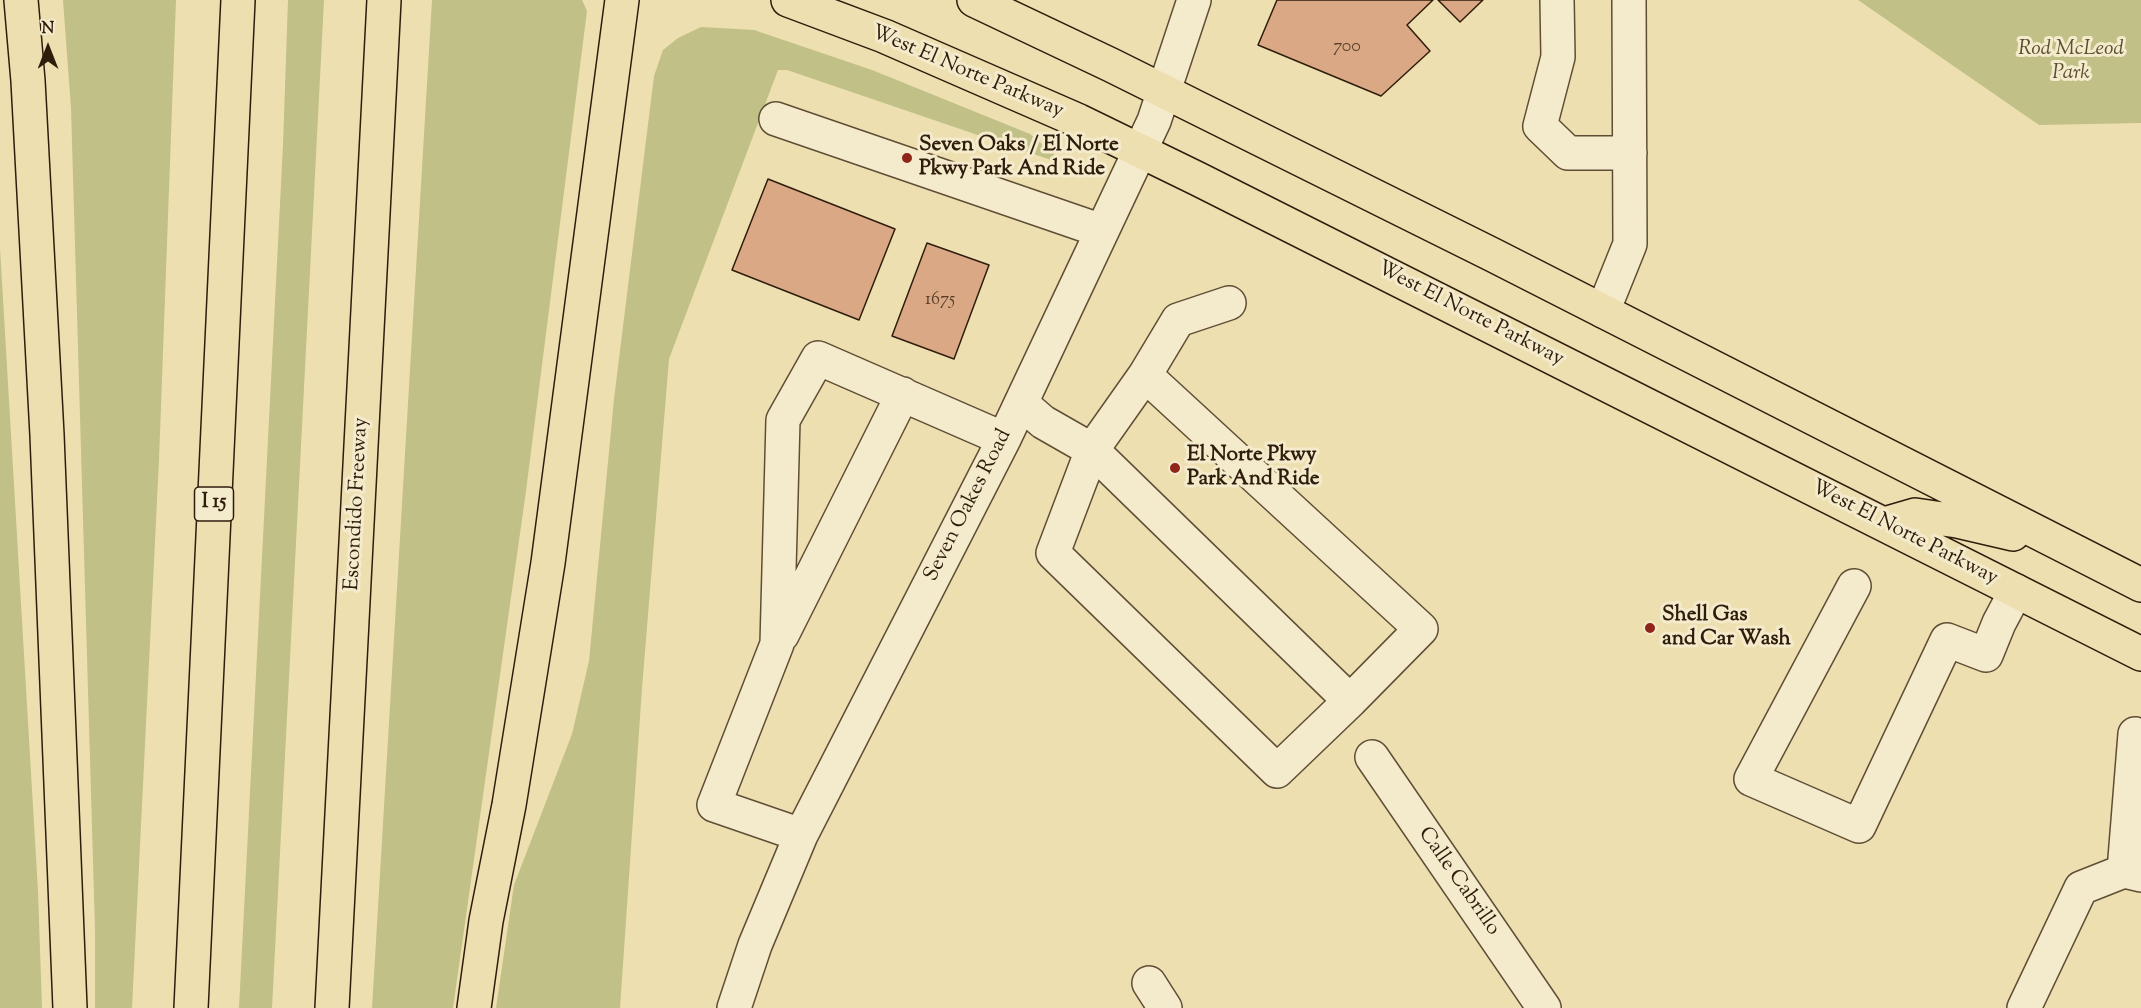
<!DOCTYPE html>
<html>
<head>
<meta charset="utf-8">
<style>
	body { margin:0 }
	#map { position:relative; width:2141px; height:1008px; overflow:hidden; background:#eedfb1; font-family:"Sorts Mill Goudy",serif }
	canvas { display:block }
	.north { position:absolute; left:18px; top:18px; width:60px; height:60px; -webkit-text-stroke:4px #f4eacc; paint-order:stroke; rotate:0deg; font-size:16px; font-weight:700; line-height:24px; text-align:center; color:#2f1d0c }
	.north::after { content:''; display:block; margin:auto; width:21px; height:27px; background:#2f1d0c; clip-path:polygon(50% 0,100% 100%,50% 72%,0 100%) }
</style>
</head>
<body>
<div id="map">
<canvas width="2141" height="1008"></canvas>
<div class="north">N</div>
</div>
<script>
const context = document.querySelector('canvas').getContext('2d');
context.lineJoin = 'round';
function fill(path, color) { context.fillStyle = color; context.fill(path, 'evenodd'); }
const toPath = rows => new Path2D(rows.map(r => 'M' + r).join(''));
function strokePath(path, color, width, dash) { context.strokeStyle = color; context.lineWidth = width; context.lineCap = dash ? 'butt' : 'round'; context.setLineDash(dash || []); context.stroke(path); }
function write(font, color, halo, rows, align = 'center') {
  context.font = font + ' "Sorts Mill Goudy",serif'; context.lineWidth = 6; context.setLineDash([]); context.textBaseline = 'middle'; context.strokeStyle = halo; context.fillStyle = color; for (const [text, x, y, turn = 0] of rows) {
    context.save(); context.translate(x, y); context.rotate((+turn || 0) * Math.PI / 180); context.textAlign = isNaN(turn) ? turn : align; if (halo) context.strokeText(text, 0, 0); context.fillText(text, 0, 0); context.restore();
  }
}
fill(toPath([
	[63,0,176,0,159,460,132,1008,95,1008,95,930,71,108],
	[288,0,324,0,272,1008,239,1008,283,145],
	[432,0,582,0,587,11,526,491,453,1008,372,1008],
	[1858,0,2141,0,2141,123,2039,125],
	[701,27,754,30,872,70,1030,134,1053,153,1057,162,787,70,778,70,669,359,642,688,620,1008,496,1008,514,885,572,734,589,661,614,399,654,76,663,50,678,38],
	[0,248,38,891,42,1008,0,1008]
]), '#c0c087');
const building = toPath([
	[1277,0,1433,0,1407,25,1430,51,1381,96,1258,45,1277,0],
	[1438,0,1483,0,1460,22,1438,0],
	[768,179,895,229,859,320,732,270,768,179],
	[927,243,989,265,954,359,892,336,927,243]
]);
fill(building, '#daa885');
strokePath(building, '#2f1d0c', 1.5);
const minor = toPath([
	[1557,0,1558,57,1540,126,1568,153,1630,153],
	[776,119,1102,231],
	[1603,311,1630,244,1629,0],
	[1145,375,1092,450,1053,553,1277,771,1350,701],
	[1021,403,1043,422,1092,450,1350,701,1421,629,1145,375,1178,320,1229,303],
	[1854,586,1751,779,1859,826,1947,640,1986,655,1999,623,2016,591],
	[782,635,903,394],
	[1372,757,1544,1008],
	[801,835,714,805,777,644,783,420,818,358,1004,439],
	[2124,871,2135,734],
	[1149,983,1165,1008],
	[734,1008,755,945,801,835,1004,439,1154,121,1194,0],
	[2024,1008,2081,888,2124,871,2141,875]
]);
const major = toPath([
	[788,0,884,36,1079,121,1198,179,2141,654],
	[974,0,1111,65,1493,255,2141,585],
	[1884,524,1915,515,1957,521,2013,534]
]);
const highway = toPath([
	[21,0,28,81,47,435,70,1008],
	[191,1008,238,0],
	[332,1008,384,0],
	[474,1008,486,921,509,805,548,563,622,0]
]);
strokePath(minor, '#5f4e35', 36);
strokePath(major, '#2f1d0c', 36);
strokePath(highway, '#2f1d0c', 36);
strokePath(minor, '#f4eacc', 33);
strokePath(major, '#eedfb1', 33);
strokePath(highway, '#eedfb1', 33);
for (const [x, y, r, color] of [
	[907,158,6,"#8f2418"],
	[1175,468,6,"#8f2418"],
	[1650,628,6,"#8f2418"]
]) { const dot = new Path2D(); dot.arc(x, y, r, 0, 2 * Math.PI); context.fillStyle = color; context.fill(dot); strokePath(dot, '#f4eacc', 2); }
write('18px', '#5a402a', null, [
	["700",1347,48],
	["1675",940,301]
]);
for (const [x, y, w] of [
	[214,504,39]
]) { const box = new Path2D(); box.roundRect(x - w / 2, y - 17, w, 34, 4.5); context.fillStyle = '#f4eacc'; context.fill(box); strokePath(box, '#2f1d0c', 1.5); }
write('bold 20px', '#2f1d0c', null, [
	["I 15",214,504]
]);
write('italic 21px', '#5a4e31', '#f4eacc', [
	["Rod McLeod",2071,50],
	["Park",2071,74]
]);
write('21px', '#2f1d0c', '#f4eacc', [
	["West El Norte Parkway",967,73,23],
	["West El Norte Parkway",1470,315,27],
	["Escondido Freeway",358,504,-87],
	["Seven Oakes Road",969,506,-63],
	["West El Norte Parkway",1904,534,27],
	["Calle Cabrillo",1458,882,55]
]);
write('bold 21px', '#2f1d0c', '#f4eacc', [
	["Seven Oaks / El Norte",919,146],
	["Pkwy Park And Ride",919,170],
	["El Norte Pkwy",1187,456],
	["Park And Ride",1187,480],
	["Shell Gas",1662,616],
	["and Car Wash",1662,640]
], 'left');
</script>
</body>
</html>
